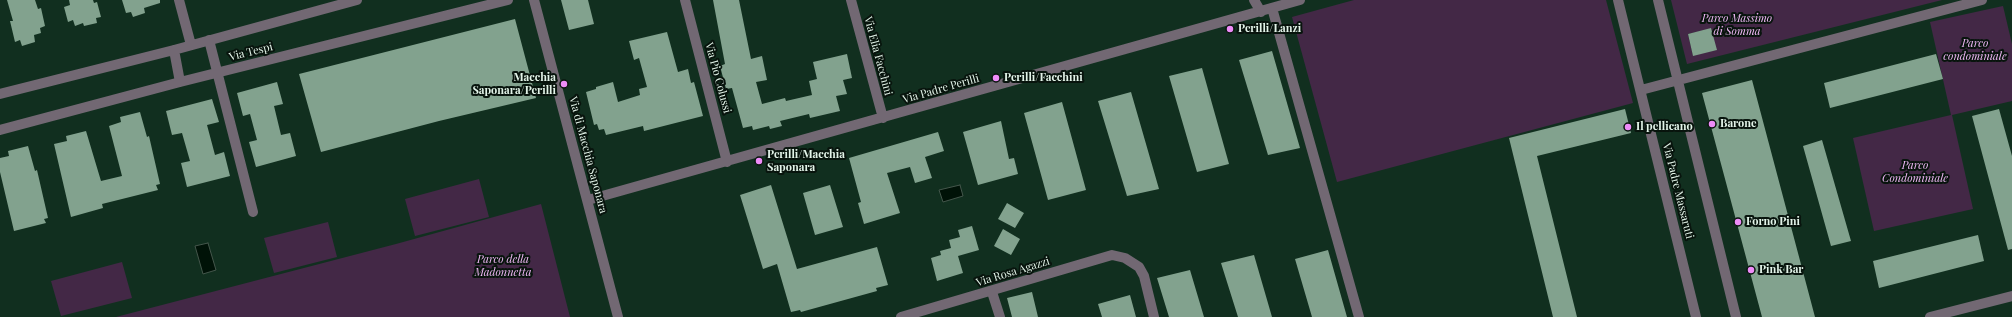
<!DOCTYPE html>
<html>
<head>
<meta charset="utf-8">
<style>
	body { margin:0 }
	canvas { display:block; background:#112f1f }
</style>
</head>
<body>
<canvas width="2012" height="317"></canvas>
<script>
const context = document.querySelector('canvas').getContext('2d');
context.lineJoin = 'round';
function fill(path, color) { context.fillStyle = color; context.fill(path, 'evenodd'); }
const toPath = rows => new Path2D(rows.map(r => 'M' + r).join(''));
function strokePath(path, color, width, dash) { context.strokeStyle = color; context.lineWidth = width; context.lineCap = dash ? 'butt' : 'round'; context.setLineDash(dash || []); context.stroke(path); }
function write(font, color, halo, rows, align = 'center') {
  context.font = font + ' "Playfair Display",serif'; context.lineWidth = 4; context.setLineDash([]); context.textBaseline = 'middle'; context.strokeStyle = halo; context.fillStyle = color; for (const [text, x, y, turn = 0] of rows) {
    context.save(); context.translate(x, y); context.rotate((+turn || 0) * Math.PI / 180); context.textAlign = isNaN(turn) ? turn : align; if (halo) context.strokeText(text, 0, 0); context.fillText(text, 0, 0); context.restore();
  }
}
fill(toPath([
	[1354,0,1606,0,1633,103,1337,182,1292,17],
	[1671,0,1942,0,1687,64],
	[1711,29,1716,50,1693,55,1688,34],
	[2003,6,2012,44,2012,101,1952,115,1973,209,1874,231,1853,138,1951,115,1930,22],
	[479,179,489,217,415,236,405,199],
	[541,204,570,317,116,317,396,244],
	[328,222,337,257,274,273,264,238],
	[122,262,132,298,61,316,51,281]
]), '#432846');
const water = toPath([
	[960,185,963,196,943,202,939,190,960,185],
	[208,243,216,270,203,274,195,246,208,243]
]);
fill(water, '#001207');
strokePath(water, '#44564b', 1);
fill(toPath([
	[7,0,35,0,38,9,41,8,45,26,40,28,41,33,34,35,35,42,22,46,20,40,15,42,10,21,13,21],
	[69,0,93,0,94,3,97,2,101,17,96,18,97,23,84,26,83,23,75,26,73,20,68,22,64,7,70,5],
	[122,0,160,0,160,3,144,8,145,13,133,17,131,12,126,13],
	[561,0,588,0,594,24,569,30],
	[713,0,739,0,751,59,762,56,767,80,756,82,762,104,785,98,786,101,812,95,809,81,817,79,813,62,847,54,852,78,843,80,847,94,836,96,840,111,810,118,809,114,780,121,782,126,770,129,769,126,753,130,752,126,743,128,732,88,726,89,720,66,725,64],
	[515,19,536,98,439,121,321,152,299,74],
	[1711,28,1717,50,1693,56,1688,34],
	[667,32,678,72,688,69,691,83,694,82,703,116,644,131,643,126,606,135,604,129,599,130,597,124,594,125,586,92,596,89,596,87,613,82,618,102,640,95,639,89,647,87,639,58,634,60,629,41],
	[1272,51,1300,148,1268,155,1239,60],
	[1936,54,1943,79,1830,108,1824,83],
	[1202,68,1229,164,1197,172,1169,76],
	[1752,80,1815,317,1762,317,1702,93],
	[277,82,283,104,274,106,281,135,290,133,296,156,256,167,249,142,257,140,250,114,243,116,237,93],
	[1131,92,1159,189,1127,196,1098,101],
	[212,99,219,122,207,125,215,155,224,152,230,176,187,187,181,163,190,161,182,133,172,135,166,111],
	[1062,102,1086,190,1048,200,1024,113],
	[1625,109,1631,133,1537,156,1577,317,1553,317,1509,138],
	[1999,109,2012,156,2012,249,2008,250,1972,116],
	[140,112,147,137,149,136,160,184,156,185,158,190,102,204,103,208,71,217,54,144,67,141,66,136,86,131,101,181,122,176,109,126,121,122,120,117],
	[1001,121,1009,159,1014,158,1018,174,978,185,963,132],
	[938,132,944,151,925,157,932,178,915,183,910,167,887,173,900,213,864,224,858,203,861,202,849,158],
	[1822,140,1851,241,1831,246,1803,146],
	[28,146,35,171,37,170,48,218,44,219,46,223,14,231,0,172,0,158,9,156,8,151],
	[771,185,797,269,877,247,888,285,876,288,877,291,801,312,800,310,791,312,777,264,763,269,740,195],
	[830,185,843,227,815,235,803,193],
	[1007,203,1024,213,1015,228,998,219],
	[972,226,979,250,958,256,963,273,937,281,931,258,941,255,940,251,951,248,949,240,960,237,958,230],
	[1003,229,1020,239,1011,255,994,246],
	[1978,235,1984,261,1879,288,1873,261],
	[1328,250,1347,317,1312,317,1295,259],
	[1254,255,1272,317,1238,317,1221,263],
	[1190,270,1204,317,1169,317,1157,278],
	[1032,292,1038,317,1012,317,1007,298],
	[1130,295,1136,317,1102,317,1098,304]
]), '#82a28e');
strokePath(toPath([
	[179,0,191,45],
	[534,0,618,317],
	[685,0,727,162],
	[851,0,883,118],
	[1254,0,1261,12],
	[1618,0,1696,317],
	[1658,0,1736,317],
	[1272,8,1359,317],
	[209,40,253,212],
	[174,50,180,82],
	[1641,90,1982,0],
	[0,94,174,50,357,0],
	[0,130,180,82,508,0],
	[588,200,1300,0],
	[992,292,1000,317],
	[901,317,1112,255,1125,258,1139,267,1144,276,1154,317],
	[1930,317,2012,296]
]), '#726873', 10);
for (const [x, y, r, color] of [
	[1230,29,4,"#ee8cf8"],
	[996,78,4,"#ee8cf8"],
	[564,84,4,"#ee8cf8"],
	[1712,124,4,"#ee8cf8"],
	[1628,127,4,"#ee8cf8"],
	[759,161,4,"#ee8cf8"],
	[1738,222,4,"#ee8cf8"],
	[1751,270,4,"#ee8cf8"]
]) { const dot = new Path2D(); dot.arc(x, y, r, 0, 2 * Math.PI); context.fillStyle = color; context.fill(dot); strokePath(dot, '#08140d', 1.5); }
write('italic 11px', '#f1b9f7', '#08140d', [
	["Parco Massimo",1737,19],
	["di Somma",1737,32],
	["Parco",1975,44],
	["condominiale",1975,57],
	["Parco",1915,166],
	["Condominiale",1915,179],
	["Parco della",503,260],
	["Madonnetta",503,273]
]);
write('bold 11px', '#e3f4e9', '#08140d', [
	["Perilli/Lanzi",1238,29],
	["Macchia",556,78,"right"],
	["Saponara/Perilli",556,91,"right"],
	["Perilli/Facchini",1004,78],
	["Barone",1720,124],
	["Il pellicano",1636,127],
	["Perilli/Macchia",767,155],
	["Saponara",767,168],
	["Forno Pini",1746,222],
	["Pink Bar",1759,270]
], 'left');
write('11px', '#e3f4e9', '#08140d', [
	["Via Tespi",251,52,-14],
	["Via Elia Facchini",878,56,75],
	["Via Pio Colussi",718,78,75],
	["Via Padre Perilli",941,89,-16],
	["Via di Macchia Saponara",588,155,75],
	["Via Padre Massaruti",1678,191,76],
	["Via Rosa Agazzi",1013,272,-17]
]);
</script>
</body>
</html>
